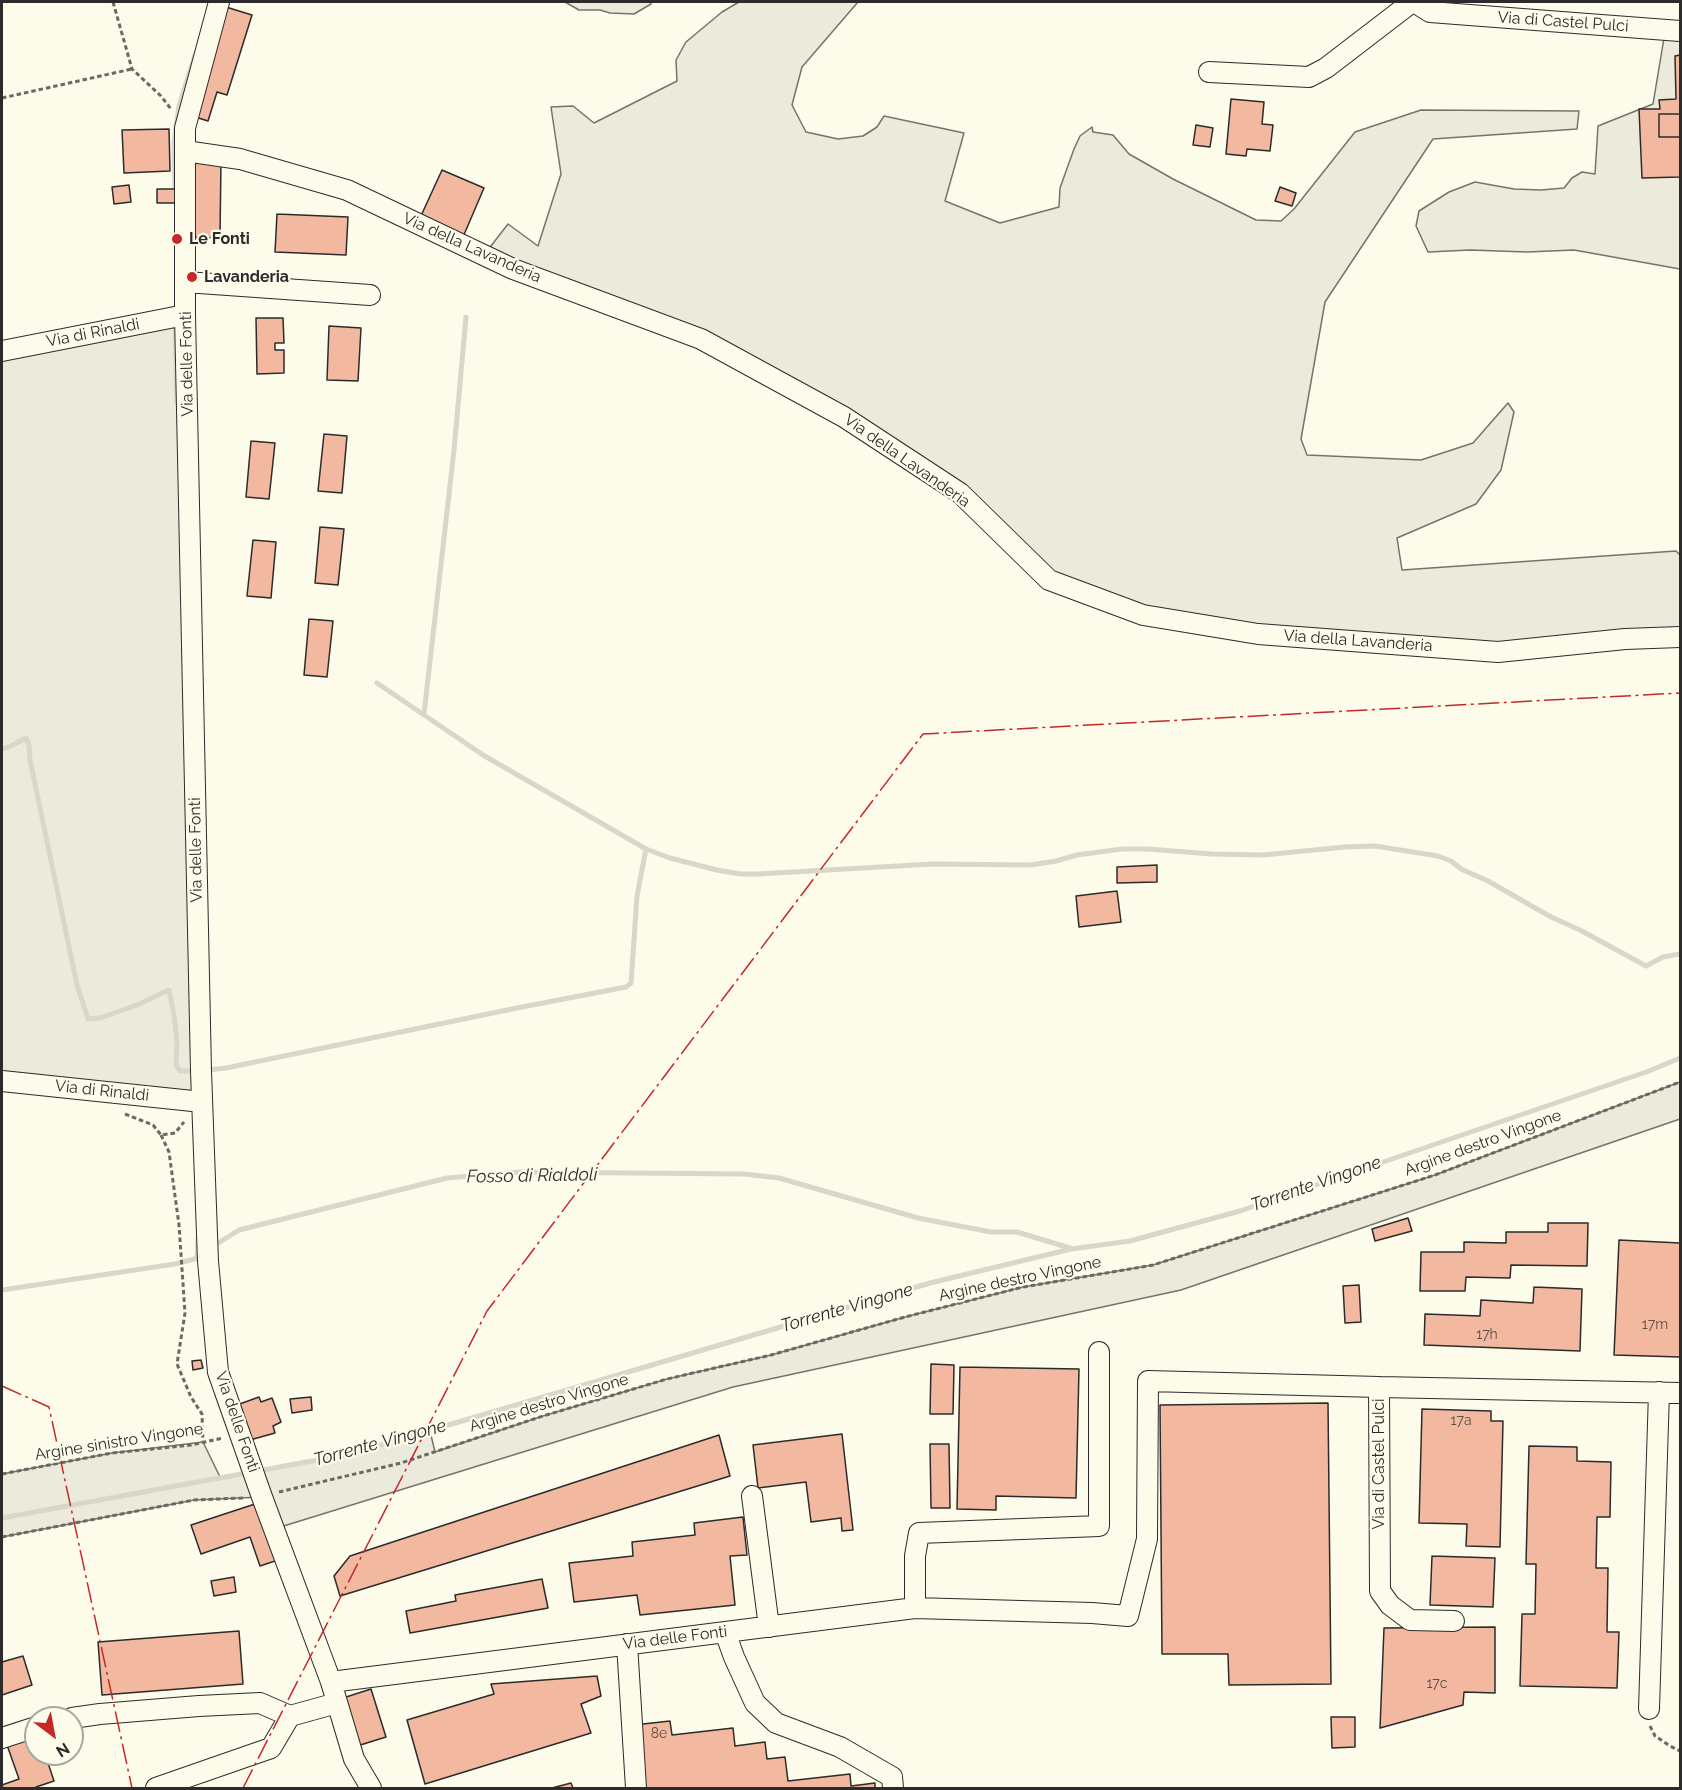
<!DOCTYPE html>
<html>
<head>
<meta charset="utf-8">
<style>
	body { margin:0 }
	#map { position:relative; width:1682px; height:1790px; overflow:hidden; background:#fdfbea; font-family:Raleway,sans-serif }
	canvas { display:block }
	.frame { position:absolute; inset:0; border:3px solid #2b2b2b; pointer-events:none }
	.north { position:absolute; left:24px; top:1706px; width:60px; height:60px; box-sizing:border-box; background:#fdfbea; border:2px solid #a9a89e; border-radius:50%; rotate:148deg; font-size:16px; font-weight:700; line-height:24px; text-align:center; color:#2b2b2b }
	.north::after { content:''; display:block; margin:auto; width:21px; height:27px; background:#c62828; clip-path:polygon(50% 0,100% 100%,50% 72%,0 100%) }
</style>
</head>
<body>
<div id="map">
<canvas width="1682" height="1790"></canvas>
<div class="frame"></div>
<div class="north">N</div>
</div>
<script>
const context = document.querySelector('canvas').getContext('2d');
context.lineJoin = 'round';
function fill(path, color) { context.fillStyle = color; context.fill(path, 'evenodd'); }
const toPath = rows => new Path2D(rows.map(r => 'M' + r).join(''));
function strokePath(path, color, width, dash) { context.strokeStyle = color; context.lineWidth = width; context.lineCap = dash ? 'butt' : 'round'; context.setLineDash(dash || []); context.stroke(path); }
function write(font, color, halo, rows, align = 'center') {
  context.font = font + ' Raleway,sans-serif'; context.lineWidth = 4.5; context.setLineDash([]); context.textBaseline = 'middle'; context.strokeStyle = halo; context.fillStyle = color; for (const [text, x, y, turn = 0] of rows) {
    context.save(); context.translate(x, y); context.rotate((+turn || 0) * Math.PI / 180); context.textAlign = isNaN(turn) ? turn : align; if (halo) context.strokeText(text, 0, 0); context.fillText(text, 0, 0); context.restore();
  }
}
const green = toPath([
	[565,2,651,2,651,4,634,14,610,13,600,10,579,10,565,2],
	[739,2,858,2,802,67,792,105,806,132,838,139,863,136,877,127,884,116,964,133,945,201,1000,223,1059,207,1060,188,1074,149,1080,136,1092,127,1093,132,1113,135,1129,154,1173,179,1256,220,1281,221,1294,209,1355,132,1421,110,1579,111,1577,129,1433,139,1325,302,1301,439,1307,455,1421,460,1473,443,1508,403,1514,412,1501,470,1476,504,1397,538,1402,570,1676,551,1680,555,1680,637,1498,652,1143,615,1049,580,960,493,701,339,484,255,508,224,538,246,561,174,551,107,573,106,594,123,677,81,676,60,686,42,722,12,739,2],
	[1680,31,1680,269,1574,250,1527,252,1470,250,1428,252,1416,226,1419,211,1449,192,1475,182,1514,189,1541,190,1564,188,1572,178,1582,172,1595,174,1598,126,1653,104,1664,38,1680,31],
	[185,315,202,1102,2,1081,2,353,185,315],
	[1680,1082,1680,1119,1181,1290,733,1387,274,1529,262,1497,194,1500,2,1537,2,1474,112,1453,203,1442,221,1479,350,1454,430,1431,435,1452,543,1416,667,1379,771,1355,905,1317,1023,1287,1153,1265,1435,1175,1680,1082]
]);
fill(green, '#ecebdb');
strokePath(green, '#74746e', 1.5);
strokePath(toPath([
	[175,196,174,142,179,106,195,55],
	[175,322,177,403],
	[377,683,483,755,646,849,670,858,717,870,740,874,758,874,933,864,1031,865,1056,861,1077,855,1122,849,1148,849,1211,854,1263,855,1345,847,1375,846,1438,856,1451,861,1461,869,1488,881,1551,917,1580,930,1646,966,1663,957,1680,954],
	[424,714,454,450,466,317],
	[2,749,9,747,26,738,29,745,30,760,77,985,88,1019,100,1018,137,1005,169,990,174,1015,177,1041,176,1065,180,1071,197,1071,226,1068,517,1008,626,987,631,983,637,896,646,849],
	[212,1247,239,1230,447,1178,522,1172,744,1174,779,1178,918,1218,991,1232,1017,1232,1070,1248],
	[197,1259,198,1239],
	[2,1290,175,1264,198,1258],
	[2,1518,350,1454,930,1283,1071,1249,1130,1241,1240,1211,1649,1071,1680,1058]
]), '#d8d7c9', 5);
const building = toPath([
	[226,7,252,15,227,95,217,92,208,121,192,116,226,7],
	[1680,55,1680,114,1659,114,1659,137,1680,137,1680,177,1642,178,1639,109,1660,109,1659,100,1676,99,1675,56,1680,55],
	[1231,99,1264,102,1262,124,1273,125,1270,151,1247,149,1246,156,1226,154,1231,99],
	[1659,114,1680,114,1680,137,1659,137,1659,114],
	[1196,125,1213,128,1210,147,1193,145,1196,125],
	[169,129,170,171,124,173,122,130,169,129],
	[191,159,221,159,220,238,190,237,191,159],
	[442,170,484,188,463,237,420,218,442,170],
	[129,185,131,202,114,204,112,187,129,185],
	[1280,187,1296,193,1292,206,1275,201,1280,187],
	[157,189,177,189,177,203,157,203,157,189],
	[277,214,348,217,346,255,275,252,277,214],
	[256,318,283,318,284,343,275,343,275,350,284,350,284,373,257,374,256,318],
	[329,326,361,328,358,381,327,380,329,326],
	[324,434,347,436,342,493,318,491,324,434],
	[251,441,275,443,269,499,246,497,251,441],
	[320,527,344,529,338,585,315,583,320,527],
	[253,540,276,542,271,598,247,596,253,540],
	[309,619,333,621,327,677,304,675,309,619],
	[1157,865,1157,882,1117,883,1117,867,1157,865],
	[1117,891,1121,922,1079,927,1076,896,1117,891],
	[1408,1218,1412,1231,1375,1241,1372,1229,1408,1218],
	[1548,1223,1588,1223,1587,1266,1511,1265,1510,1278,1466,1277,1465,1291,1420,1291,1421,1252,1464,1252,1464,1242,1506,1243,1506,1232,1548,1232,1548,1223],
	[1619,1240,1680,1243,1680,1357,1614,1355,1619,1240],
	[1359,1285,1361,1322,1345,1323,1343,1286,1359,1285],
	[1534,1287,1582,1289,1580,1351,1424,1345,1425,1314,1480,1316,1481,1300,1533,1303,1534,1287],
	[201,1360,203,1368,193,1370,192,1361,201,1360],
	[931,1364,954,1365,953,1414,930,1414,931,1364],
	[960,1367,1079,1369,1076,1498,996,1496,996,1510,957,1509,960,1367],
	[259,1397,261,1402,272,1398,281,1422,273,1426,275,1433,250,1440,237,1405,259,1397],
	[311,1397,312,1410,292,1413,290,1399,311,1397],
	[1328,1403,1331,1684,1229,1685,1228,1654,1162,1654,1160,1405,1328,1403],
	[1422,1409,1491,1411,1491,1421,1503,1421,1500,1547,1466,1546,1467,1524,1419,1523,1422,1409],
	[842,1434,853,1530,842,1531,841,1518,811,1522,806,1482,758,1488,753,1445,842,1434],
	[719,1435,730,1476,340,1596,334,1576,350,1556,719,1435],
	[930,1444,949,1444,950,1508,931,1508,930,1444],
	[1529,1446,1577,1447,1577,1461,1611,1462,1610,1517,1597,1517,1596,1568,1608,1568,1607,1632,1619,1632,1617,1688,1520,1686,1522,1614,1535,1614,1536,1564,1526,1564,1529,1446],
	[258,1503,278,1560,260,1566,250,1537,201,1554,191,1525,258,1503],
	[743,1517,747,1555,730,1556,735,1605,640,1615,637,1595,574,1602,569,1563,633,1556,632,1542,695,1535,694,1523,743,1517],
	[1432,1556,1495,1558,1493,1607,1430,1605,1432,1556],
	[234,1577,236,1592,214,1596,211,1581,234,1577],
	[542,1579,548,1608,410,1633,406,1611,456,1601,455,1595,542,1579],
	[1495,1627,1495,1693,1464,1692,1463,1705,1380,1728,1384,1628,1495,1627],
	[239,1631,243,1684,102,1695,98,1642,239,1631],
	[23,1656,32,1685,2,1695,2,1662,23,1656],
	[597,1676,601,1696,581,1704,591,1733,425,1784,407,1720,494,1694,491,1684,597,1676],
	[371,1689,386,1737,357,1746,343,1698,371,1689],
	[1331,1717,1355,1717,1355,1747,1332,1748,1331,1717],
	[670,1721,672,1735,733,1728,735,1746,765,1742,767,1759,785,1757,788,1781,850,1774,851,1786,875,1783,875,1788,641,1788,634,1725,670,1721],
	[36,1735,36,1754,45,1754,54,1781,36,1787,36,1788,3,1788,2,1785,19,1779,7,1745,36,1735],
	[571,1783,573,1788,552,1788,571,1783]
]);
fill(building, '#f2b8a0');
strokePath(building, '#2b2b2b', 1.5);
const minor = toPath([
	[219,2,185,128,185,315,201,1071,208,1261,218,1372,262,1497,331,1682,354,1759,371,1788],
	[1414,2,1430,12,1680,31],
	[1209,72,1309,77,1326,68,1412,2],
	[185,151,240,159,347,190,513,269,701,339,844,417,960,493,1049,580,1143,615,1258,634,1498,652,1625,639,1680,637],
	[185,282,370,295],
	[2,351,185,315],
	[2,1081,202,1102],
	[752,1496,769,1627],
	[914,1608,1092,1613,1128,1616,1147,1539,1148,1381,1379,1387],
	[1454,1621,1410,1620,1390,1605,1380,1591,1379,1387,1680,1393],
	[725,1632,734,1657,755,1703,776,1723,840,1747,892,1777,893,1788],
	[627,1644,636,1788],
	[331,1682,915,1608,915,1556,919,1533,1099,1526,1099,1352],
	[1649,1709,1659,1392],
	[72,1718,100,1714,199,1706,260,1703,290,1716],
	[2,1738,36,1727],
	[156,1788,271,1748,290,1716,337,1703]
]);
strokePath(minor, '#2b2b2b', 22);
strokePath(toPath([
	[113,2,132,69,161,96,171,109],
	[2,98,132,69],
	[125,1114,153,1125,161,1135,175,1133,184,1122],
	[161,1135,169,1152,179,1225,185,1313,177,1364,191,1397,202,1414,203,1442],
	[2,1474,112,1453,191,1445,223,1438],
	[279,1492,401,1463,543,1416,667,1379,771,1355,905,1317,1023,1287,1153,1265,1435,1175,1680,1082],
	[2,1537,194,1500,243,1498],
	[1650,1726,1655,1736,1670,1746,1680,1751]
]), '#6a6964', 3, [4.5, 3]);
strokePath(minor, '#fdfbea', 20);
strokePath(toPath([
	[2,1386,49,1407,132,1788],
	[243,1788,487,1311,923,734,1680,693]
]), '#c62828', 1.5, [21, 4.5, 3, 4.5]);
for (const [x, y, r, color] of [
	[177,239,6,"#c62828"],
	[192,277,6,"#c62828"]
]) { const dot = new Path2D(); dot.arc(x, y, r, 0, 2 * Math.PI); context.fillStyle = color; context.fill(dot); strokePath(dot, '#fdfbea', 2); }
write('14px', '#5d4e48', null, [
	["17m",1655,1325],
	["17h",1487,1335],
	["17a",1461,1421],
	["17c",1437,1684],
	["8e",659,1734]
]);
write('16px', '#2b2b2b', '#fdfbea', [
	["Via di Castel Pulci",1563,22,4],
	["Via della Lavanderia",472,248,24],
	["Via di Rinaldi",93,333,-11],
	["Via delle Fonti",187,364,-91],
	["Via della Lavanderia",907,461,35],
	["Via della Lavanderia",1358,641,4],
	["Via delle Fonti",196,850,-91],
	["Via di Rinaldi",102,1091,6],
	["Argine destro Vingone",1483,1143,-20],
	["Argine destro Vingone",1020,1279,-12],
	["Argine destro Vingone",549,1403,-17],
	["Via delle Fonti",237,1422,71],
	["Argine sinistro Vingone",119,1442,-9],
	["Via di Castel Pulci",1379,1464,-90],
	["Via delle Fonti",675,1638,-7]
]);
write('bold 16px', '#2b2b2b', '#fdfbea', [
	["Le Fonti",189,239],
	["Lavanderia",204,277]
], 'left');
write('italic 18px', '#2b2b2b', '#fdfbea', [
	["Fosso di Rialdoli",532,1176,-1],
	["Torrente Vingone",1316,1184,-19],
	["Torrente Vingone",847,1308,-16],
	["Torrente Vingone",380,1443,-15]
]);
</script>
</body>
</html>
